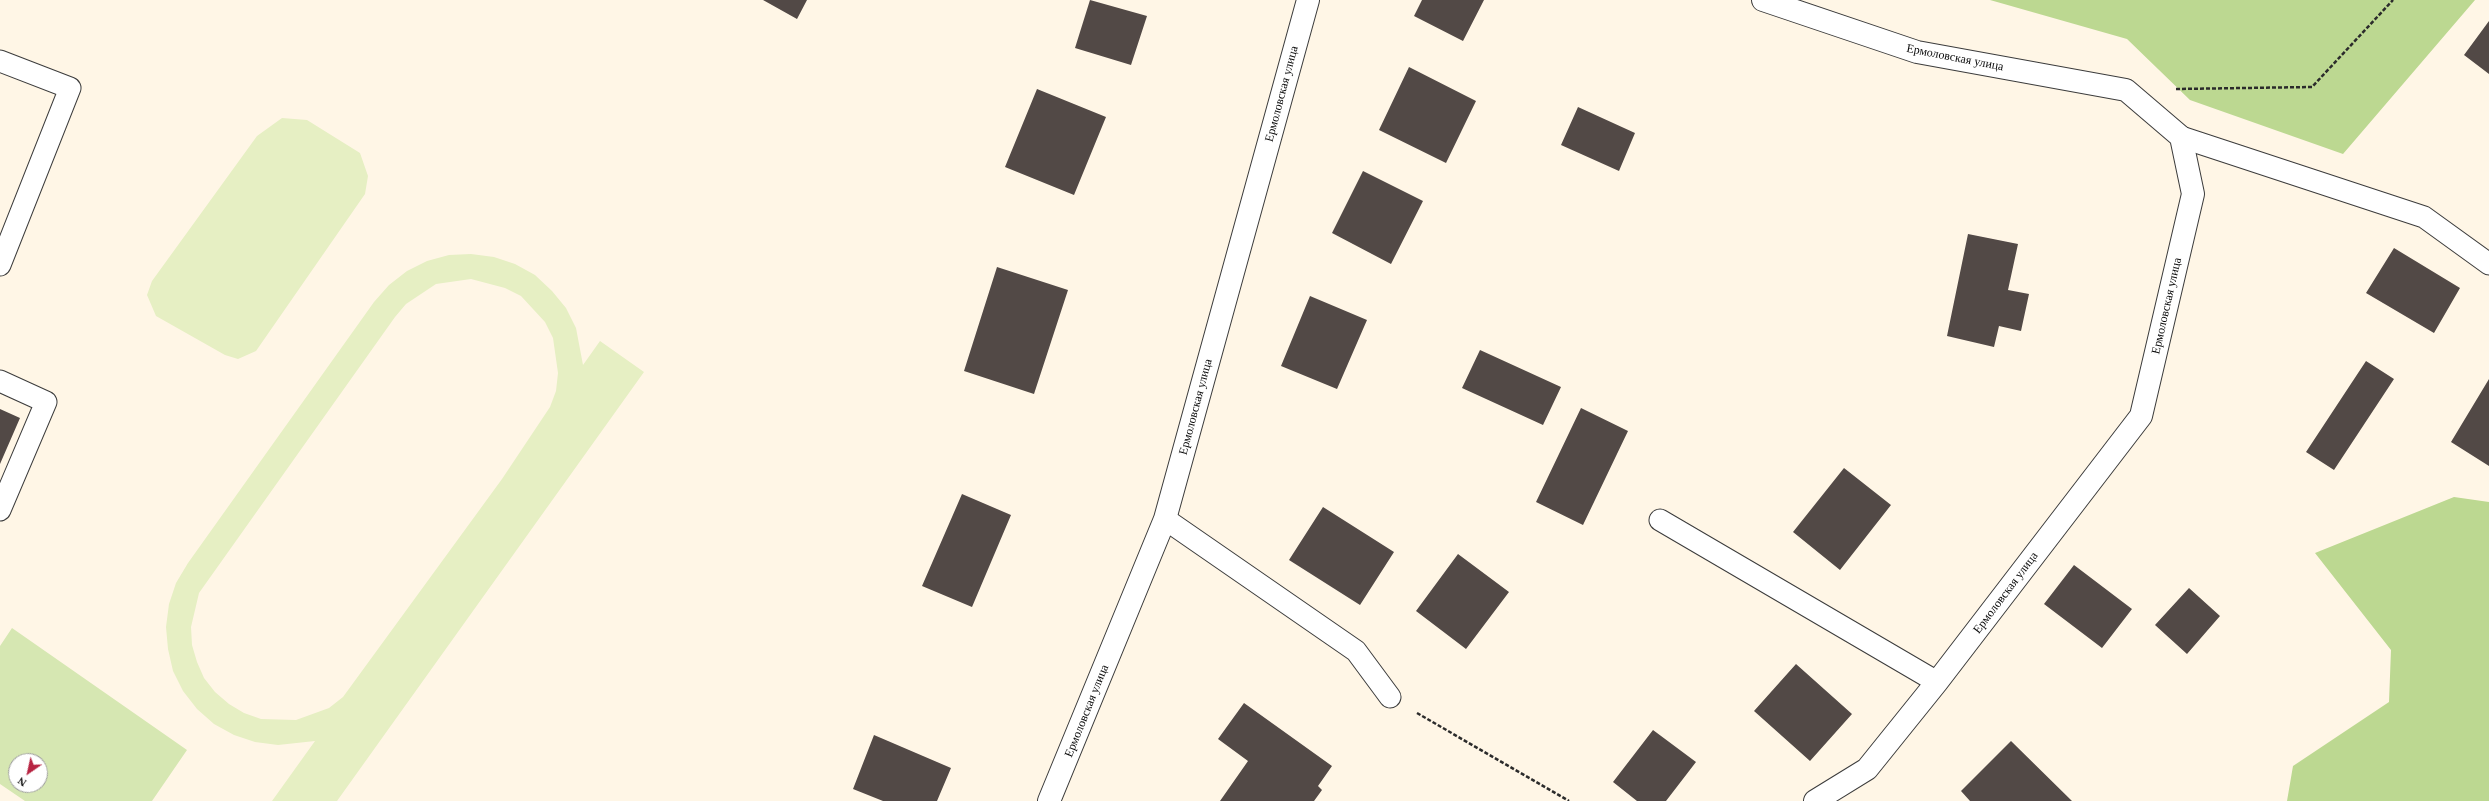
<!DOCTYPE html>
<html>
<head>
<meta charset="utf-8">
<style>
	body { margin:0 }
	#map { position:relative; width:2489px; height:801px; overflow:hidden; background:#fff6e6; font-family:Georgia,serif }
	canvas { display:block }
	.north { position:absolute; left:8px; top:753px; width:40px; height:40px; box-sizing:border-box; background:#fff; border:1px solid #9d9d9d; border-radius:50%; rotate:214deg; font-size:11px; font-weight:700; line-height:16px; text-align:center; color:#090909 }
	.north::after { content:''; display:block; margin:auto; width:14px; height:18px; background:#b72442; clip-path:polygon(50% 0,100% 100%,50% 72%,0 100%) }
</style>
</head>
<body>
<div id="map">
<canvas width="2489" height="801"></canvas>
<div class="north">N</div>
</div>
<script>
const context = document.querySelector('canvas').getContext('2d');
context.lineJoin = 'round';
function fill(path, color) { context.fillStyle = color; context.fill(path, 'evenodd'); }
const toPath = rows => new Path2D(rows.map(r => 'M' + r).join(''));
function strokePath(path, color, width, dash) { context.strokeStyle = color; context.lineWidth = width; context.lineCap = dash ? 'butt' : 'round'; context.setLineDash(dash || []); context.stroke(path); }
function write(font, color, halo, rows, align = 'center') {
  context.font = font + ' Georgia,serif'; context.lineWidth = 4; context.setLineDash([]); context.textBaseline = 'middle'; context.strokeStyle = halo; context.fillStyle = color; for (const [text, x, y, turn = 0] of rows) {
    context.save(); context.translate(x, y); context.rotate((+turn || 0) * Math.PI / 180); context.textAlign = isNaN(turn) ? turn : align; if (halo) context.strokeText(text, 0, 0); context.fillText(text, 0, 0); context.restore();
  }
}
fill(toPath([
	[12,628,187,750,152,801,25,801,0,784,0,646],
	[16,761,40,761,40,785,16,785]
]), '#d6e7b2');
fill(toPath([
	[1990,0,2475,0,2343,154,2190,100,2127,39],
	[2454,497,2489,502,2489,801,2287,801,2293,766,2389,702,2391,650,2315,553]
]), '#bcd891');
fill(toPath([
	[282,118,307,120,360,153,368,176,365,194,256,351,238,359,225,355,156,316,147,295,152,281,257,136],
	[471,254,494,257,515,264,535,275,552,291,566,308,576,328,583,365,600,341,644,372,337,801,272,801,315,741,278,745,255,742,234,735,214,724,197,709,183,691,173,671,168,649,166,627,169,604,176,583,188,563,374,302,389,285,407,271,427,261,449,255],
	[471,279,505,288,521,296,545,322,553,338,558,373,556,391,550,407,502,479,343,697,329,708,296,720,261,719,244,713,229,704,215,692,204,678,197,662,192,645,191,627,199,593,395,317,406,304,436,284]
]), '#e6efc3');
fill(toPath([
	[763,0,807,0,797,19],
	[1090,0,1147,16,1131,65,1075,48],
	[1422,0,1484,0,1463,41,1414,16],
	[2489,21,2489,74,2464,55],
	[1409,67,1476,101,1446,163,1379,130],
	[1037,89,1106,117,1074,195,1005,167],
	[1578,107,1635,133,1619,171,1561,145],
	[1363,171,1423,201,1391,264,1332,233],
	[1968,234,2018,244,2008,290,2029,294,2021,331,1999,326,1994,347,1947,336],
	[2394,248,2460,288,2434,333,2366,293],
	[997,267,1068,290,1034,394,964,371],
	[1310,296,1367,320,1337,389,1281,366],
	[1480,350,1561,387,1543,425,1462,388],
	[2366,361,2394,379,2334,470,2306,452],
	[2489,379,2489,466,2451,442],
	[1581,408,1628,431,1583,525,1536,502],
	[0,409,20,418,0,464],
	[1844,468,1891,505,1840,570,1793,532],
	[962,494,1011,515,972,607,922,586],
	[1323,507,1394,552,1360,605,1289,560],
	[1458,554,1509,592,1466,649,1416,611],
	[2074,565,2132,609,2102,648,2044,604],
	[2189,588,2220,616,2187,654,2155,625],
	[1796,664,1852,714,1810,761,1754,711],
	[1244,703,1332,766,1318,786,1322,790,1314,801,1220,801,1248,761,1218,739],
	[1653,730,1696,762,1666,801,1637,801,1613,782],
	[874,735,951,768,937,801,883,801,853,789],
	[2011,741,2072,801,1970,801,1961,791]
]), '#524946');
const service = toPath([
	[0,61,70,88,0,265],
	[2181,137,2424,217,2489,264],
	[0,381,46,402,0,510],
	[1165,519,1356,651,1390,697],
	[1660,520,1937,682]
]);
const minor = toPath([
	[1763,0,1917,52,2126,90,2181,137,2193,194,2141,416,1937,682,1867,769,1815,801],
	[1049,801,1165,519,1308,0]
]);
strokePath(service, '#3c3c3c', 23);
strokePath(minor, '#3c3c3c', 24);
strokePath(toPath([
	[2176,89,2312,87,2393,0],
	[1417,713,1569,801]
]), '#2b2b2b', 2.5, [4, 2]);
strokePath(service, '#fff', 21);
strokePath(minor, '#fff', 22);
write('12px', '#090909', '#fff', [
	["Ермоловская улица",1955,58,11],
	["Ермоловская улица",1282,94,-75],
	["Ермоловская улица",2167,306,-77],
	["Ермоловская улица",1196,407,-75],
	["Ермоловская улица",2006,593,-53],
	["Ермоловская улица",1087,711,-68]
]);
</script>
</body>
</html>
